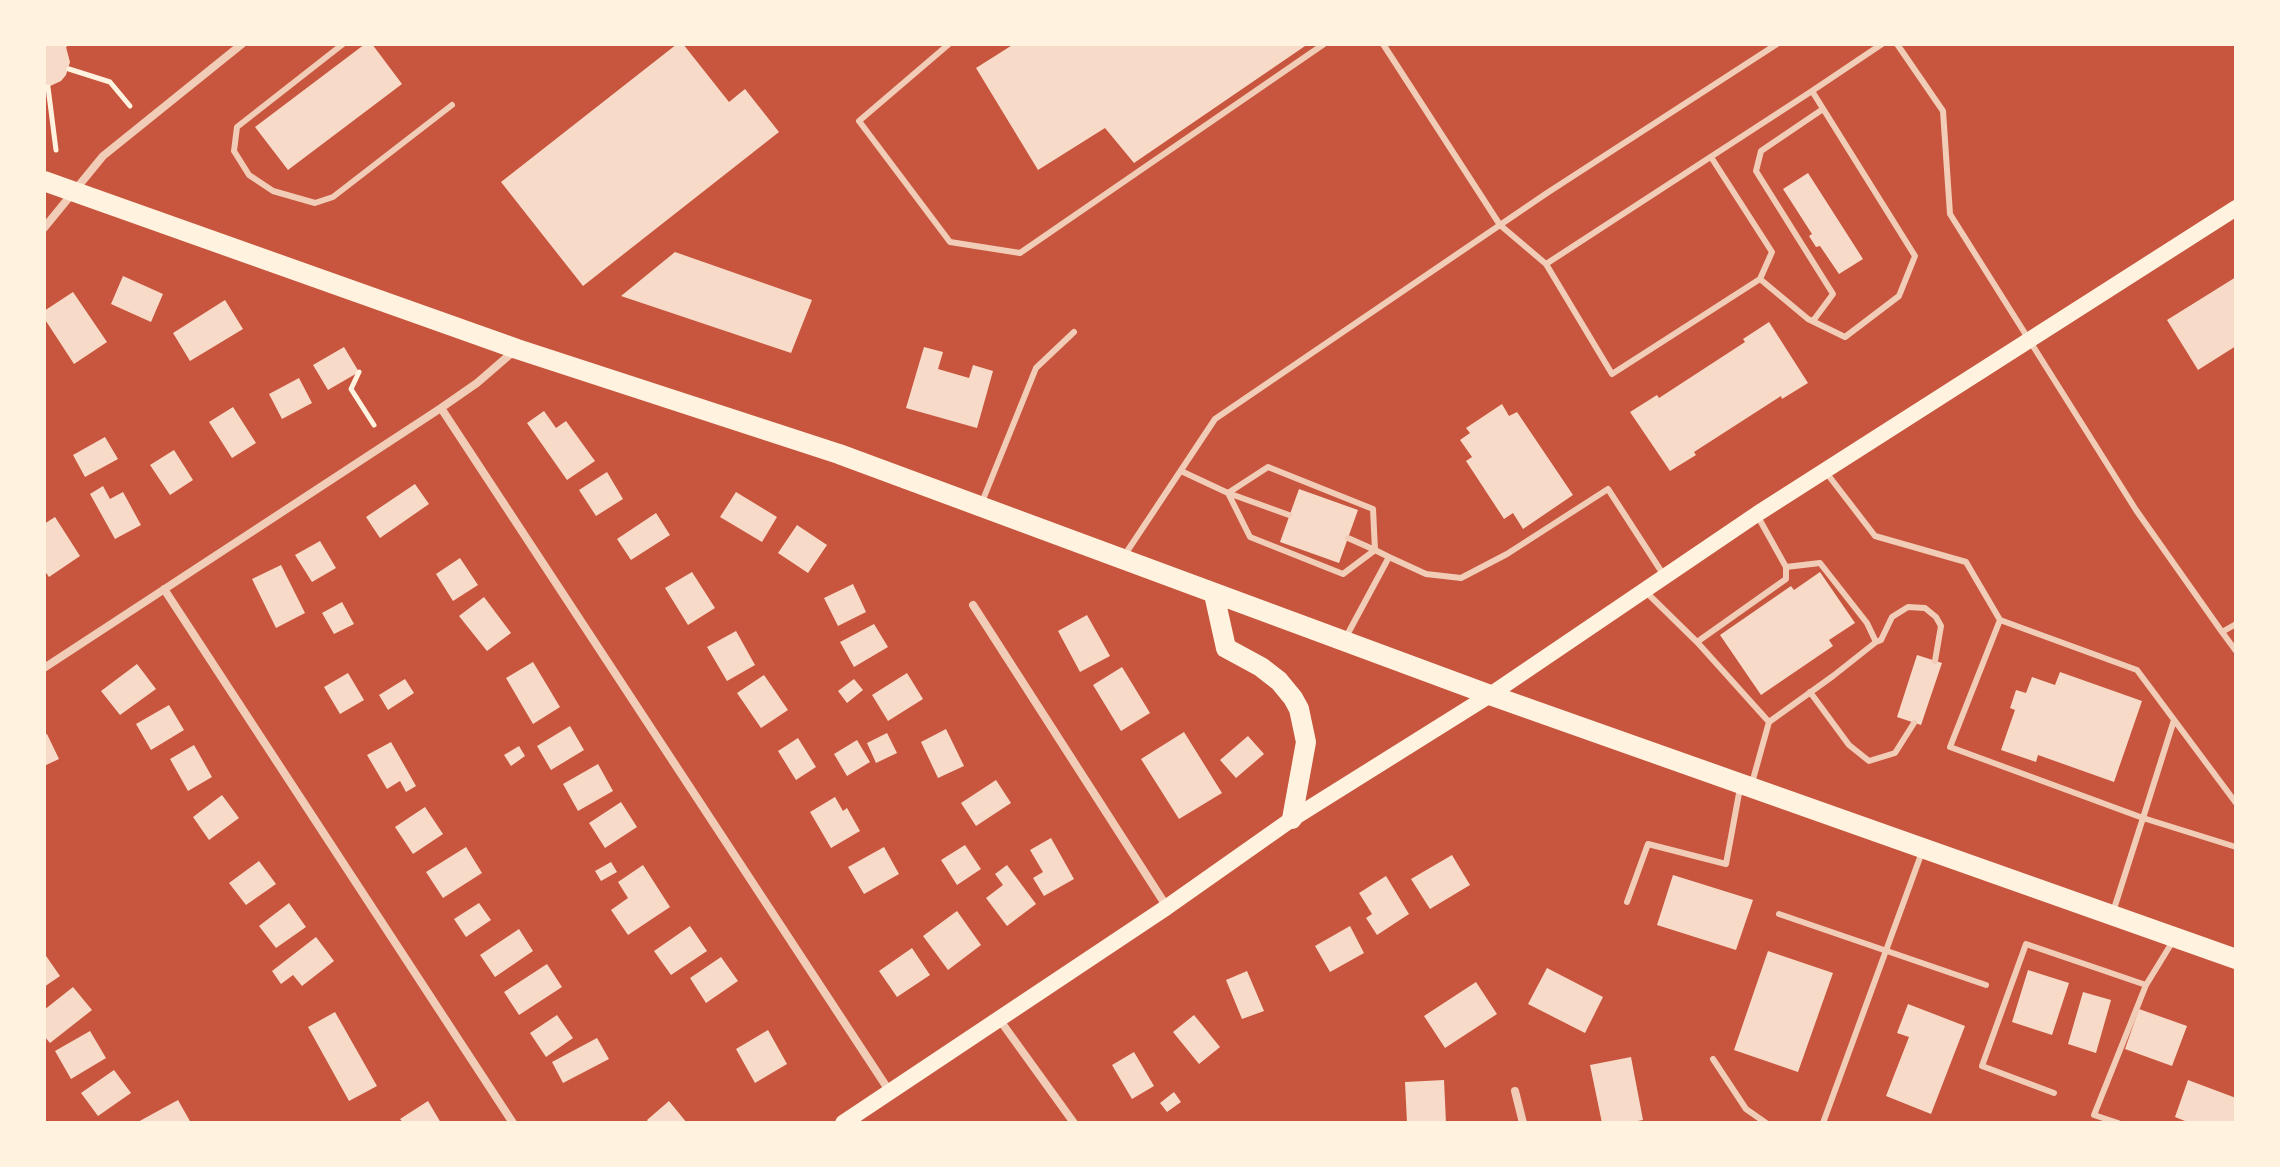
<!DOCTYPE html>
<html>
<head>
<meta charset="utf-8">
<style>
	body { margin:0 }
	#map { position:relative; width:2280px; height:1167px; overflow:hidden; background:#c8553d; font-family:"Work Sans",sans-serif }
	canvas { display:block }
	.frame { position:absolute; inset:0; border:46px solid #fff3e0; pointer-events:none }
</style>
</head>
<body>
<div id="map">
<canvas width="2280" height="1167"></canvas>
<div class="frame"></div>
</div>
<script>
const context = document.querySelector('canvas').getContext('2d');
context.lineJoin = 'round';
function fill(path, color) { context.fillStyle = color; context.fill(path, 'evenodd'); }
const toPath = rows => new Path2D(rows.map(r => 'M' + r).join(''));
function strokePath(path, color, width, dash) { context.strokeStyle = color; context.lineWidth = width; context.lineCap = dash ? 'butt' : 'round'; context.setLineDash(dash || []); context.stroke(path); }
fill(toPath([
	[44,44,71,44,66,47,70,62,66,75,61,81,48,87,44,87],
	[365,44,372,44,402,84,288,170,255,127],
	[677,44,683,44,729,102,745,89,779,132,583,286,501,182],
	[1014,44,1308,44,1134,163,1105,128,1038,170,976,68],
	[1808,173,1863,259,1839,274,1820,246,1816,247,1809,236,1812,234,1783,189],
	[675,252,812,300,791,353,621,296],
	[123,276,163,294,151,322,111,304],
	[2236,277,2236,346,2198,370,2167,320],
	[73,292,107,342,74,364,44,318,44,311],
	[225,300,243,329,190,361,173,333],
	[1769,322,1808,383,1782,399,1781,396,1694,452,1696,455,1670,471,1630,412,1657,395,1659,398,1745,342,1743,339],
	[344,347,359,372,328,390,313,365],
	[924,347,943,352,938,369,969,378,973,365,993,371,977,428,906,408],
	[299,378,312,403,282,419,269,394],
	[1502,404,1509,416,1517,412,1573,495,1523,529,1513,513,1504,519,1466,461,1472,457,1460,440,1470,433,1466,428],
	[233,407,256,443,232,458,209,422],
	[544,411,556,428,566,421,595,461,567,480,527,423],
	[105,437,118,459,85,477,73,455],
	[174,450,193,480,170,495,150,465],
	[607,472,623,499,596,516,579,490],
	[415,484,429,504,380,538,366,517],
	[103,486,110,499,123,492,141,525,115,539,90,494],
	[1299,489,1358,510,1339,563,1280,542],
	[736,492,777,517,762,542,720,517],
	[656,513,670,535,631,560,617,539],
	[55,517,80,556,49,577,44,570,44,524],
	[797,525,827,545,808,573,778,553],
	[320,541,336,568,312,582,295,555],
	[460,558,478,585,453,601,436,574],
	[281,565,305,613,276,628,252,579],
	[692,572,715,608,688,625,665,588],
	[1820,572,1855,623,1829,640,1833,646,1761,695,1720,635,1791,586,1794,590],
	[853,584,866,612,838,626,824,598],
	[484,597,511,633,487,651,459,616],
	[342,602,354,624,334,634,322,613],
	[1087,615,1110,656,1080,672,1058,631],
	[874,624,888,647,854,667,840,642],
	[736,631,755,665,727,681,707,647],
	[1917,655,1942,663,1921,725,1897,717],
	[533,662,560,707,533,724,506,678],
	[137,664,156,689,120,715,101,691],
	[1122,667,1150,713,1121,731,1093,685],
	[2060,672,2142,701,2114,782,2038,755,2036,762,2001,750,2015,710,2010,708,2016,690,2026,693,2032,677,2055,685],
	[348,673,364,700,340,714,324,687],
	[907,673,923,699,888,721,872,695],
	[764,675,788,710,761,728,737,693],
	[405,679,414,693,388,710,379,695],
	[854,679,863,690,847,703,838,691],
	[169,705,184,730,151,750,136,724],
	[570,726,584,750,551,770,537,746],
	[946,729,964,766,938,778,921,742],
	[1184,732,1222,793,1179,819,1141,759],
	[887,733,897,753,876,763,867,743],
	[47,734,59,759,44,766,44,735],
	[1248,736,1264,754,1236,778,1220,760],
	[798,738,816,767,796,780,778,751],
	[857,740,870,762,847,776,834,754],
	[391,742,416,786,406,792,400,781,387,789,367,755],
	[194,745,212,777,188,791,170,759],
	[519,746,525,756,511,766,504,755],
	[598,764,613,791,578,811,563,784],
	[996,780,1011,803,976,826,961,803],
	[222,795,239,818,209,840,193,817],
	[835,797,843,811,847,808,860,831,831,848,810,812],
	[621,802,637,827,605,848,589,823],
	[425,807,443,834,413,854,395,827],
	[1051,838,1074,879,1044,896,1033,878,1043,872,1030,850],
	[965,845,981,869,957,885,941,860],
	[466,847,482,873,443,898,426,872],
	[884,847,899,874,864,894,848,867],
	[1452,855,1470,885,1430,909,1411,879],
	[259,861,276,884,246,905,229,883],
	[611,862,617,872,601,881,595,871],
	[643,865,670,907,628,935,611,910,628,898,618,882],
	[1007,865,1036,904,1007,926,986,898,1003,885,995,874],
	[1673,875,1753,900,1736,950,1657,925],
	[1386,876,1409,914,1377,935,1366,918,1372,914,1359,893],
	[289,903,306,927,276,948,259,926],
	[479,903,491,920,466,937,454,919],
	[957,911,981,945,948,970,923,936],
	[690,926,707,951,671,975,654,951],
	[1350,926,1364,953,1330,972,1315,946],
	[519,929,533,951,495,977,480,955],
	[316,937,334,961,302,986,293,975,281,984,272,971],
	[912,948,930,975,897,997,879,971],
	[1768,951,1833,973,1798,1072,1734,1050],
	[44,953,60,976,44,987],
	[721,957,738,981,706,1003,690,978],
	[547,964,562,987,519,1015,504,992],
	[1547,968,1603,997,1585,1033,1528,1004],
	[2028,970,2069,983,2052,1035,2012,1022],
	[1247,971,1264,1011,1242,1019,1226,980],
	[1476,982,1497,1014,1445,1048,1424,1016],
	[73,987,92,1010,50,1043,44,1036,44,1010],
	[2083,992,2111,1000,2096,1053,2068,1044],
	[1908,1004,1965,1026,1931,1114,1886,1096,1909,1037,1897,1033],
	[2139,1009,2187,1026,2172,1066,2125,1049],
	[335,1012,377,1086,349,1101,308,1027],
	[557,1015,573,1038,546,1057,530,1033],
	[1194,1015,1220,1047,1199,1064,1173,1032],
	[768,1030,787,1064,755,1083,736,1049],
	[90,1031,106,1058,71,1079,55,1051],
	[597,1038,609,1059,563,1083,552,1062],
	[1134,1052,1154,1086,1132,1099,1112,1065],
	[1631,1057,1643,1120,1626,1123,1602,1123,1590,1065],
	[114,1070,131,1093,98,1116,81,1093],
	[1444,1080,1446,1123,1407,1123,1405,1082],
	[2188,1080,2236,1098,2236,1123,2190,1123,2175,1117],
	[1174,1092,1181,1102,1167,1112,1160,1103],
	[178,1100,191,1123,136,1123],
	[428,1101,441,1123,403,1123,400,1119],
	[669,1101,687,1123,649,1123,647,1120]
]), '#f7dbc8');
strokePath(toPath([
	[69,69,110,82,130,106],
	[48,87,56,150],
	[359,372,351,389,374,425]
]), '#fff3e0', 5);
strokePath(toPath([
	[343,44,237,127,234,151,249,175,273,191,315,203,333,197,452,105],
	[949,44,859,121,950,242,1020,253,1324,44],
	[1383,44,1500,225,1546,264,1612,374,1760,279,1808,319,1845,337,1899,296,1915,256,1812,91,1882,44],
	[1897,44,1943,111,1950,214,2136,510,2222,632,2236,624],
	[1711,157,1772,252,1760,279],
	[1546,264,1812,91],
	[1813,321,1833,294,1756,171,1761,151,1823,109],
	[1181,471,1228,493,1250,537,1343,574,1375,550,1389,557],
	[1825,471,1875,536,1966,562,2000,620,2137,670,2236,803],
	[1228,493,1268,467,1373,509,1375,550,1348,538],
	[1228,493,1289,515],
	[982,502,1036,368,1074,332],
	[1124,556,1215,419,1547,193,1777,44],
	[1645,591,1697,642,1769,722,1752,783],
	[2000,620,1950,747,2143,818,2174,720],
	[2222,632,2236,651],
	[1346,637,1389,557,1426,574,1461,578,1507,554,1608,489,1663,574],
	[1697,642,1786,579,1786,567,1757,515],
	[1876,642,1881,640,1892,617,1908,607,1925,608,1936,617,1941,626,1935,661],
	[1810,692,1849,745,1869,761,1895,753,1914,723],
	[1769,722,1833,676,1876,642,1867,623,1820,563,1786,567],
	[1627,902,1648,844,1726,864,1740,788],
	[2113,912,2143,818,2236,847],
	[1779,914,1986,985],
	[1713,1059,1746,1109,1766,1123],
	[2054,1093,1982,1066,2026,944,2146,985],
	[1823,1123,1922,852],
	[2118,1123,2094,1115,2146,985,2173,941]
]), '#f1ccb7', 6);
strokePath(toPath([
	[44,228,103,156,242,44],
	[441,408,890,1092],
	[164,589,513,1123],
	[973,605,1167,907],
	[44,668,441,408,477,383,514,351],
	[999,1019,1074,1123],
	[1515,1091,1523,1123]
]), '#f1ccb7', 8);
strokePath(toPath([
	[843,1123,1167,907,1292,819,1490,695,1757,514,2236,208]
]), '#fff3e0', 16);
strokePath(toPath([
	[44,181,517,349,839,454,1490,695,2236,959],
	[1214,594,1226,648,1261,667,1279,681,1293,698,1299,709,1306,742,1292,819]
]), '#fff3e0', 20);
</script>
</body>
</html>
